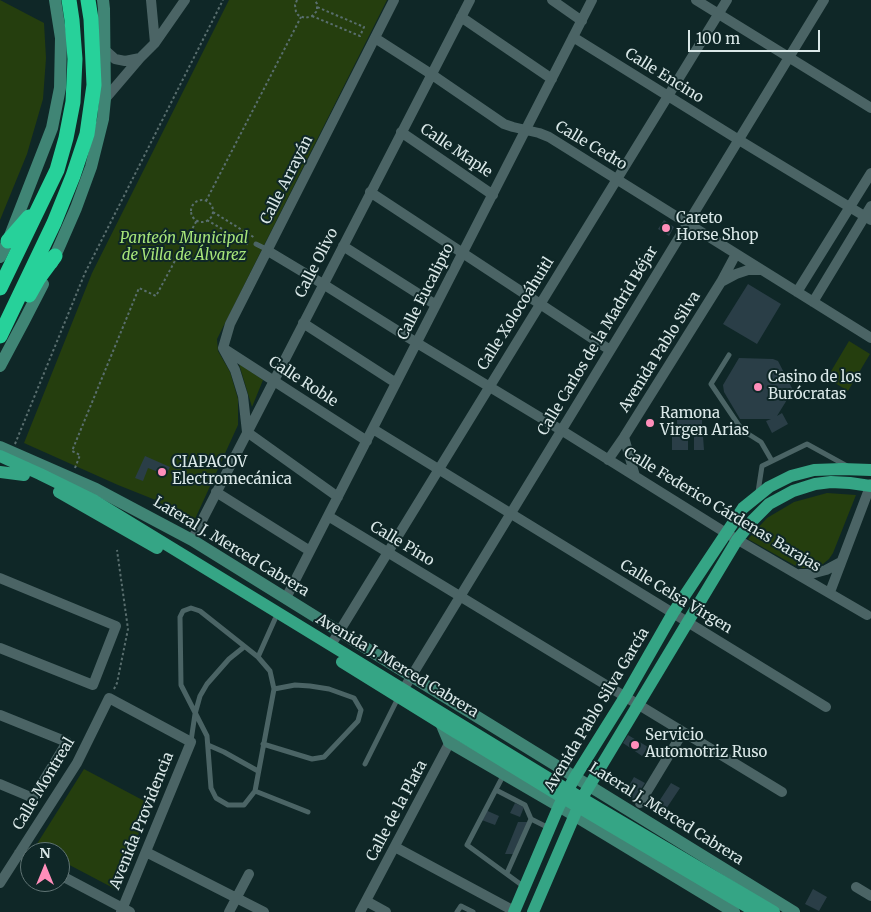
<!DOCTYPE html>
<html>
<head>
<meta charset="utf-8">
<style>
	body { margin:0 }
	#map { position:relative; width:871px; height:912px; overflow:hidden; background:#0f2727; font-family:Merriweather,serif }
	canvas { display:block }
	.north { position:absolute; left:20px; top:842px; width:50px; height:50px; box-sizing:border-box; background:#0f2727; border:1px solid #607474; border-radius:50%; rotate:0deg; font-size:14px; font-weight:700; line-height:20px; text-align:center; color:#dae8e8 }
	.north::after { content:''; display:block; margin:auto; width:18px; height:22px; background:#ff8eba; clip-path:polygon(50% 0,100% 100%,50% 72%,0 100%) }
	.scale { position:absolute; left:688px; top:30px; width:132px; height:22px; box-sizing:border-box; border:2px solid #dae8e8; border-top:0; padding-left:6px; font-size:15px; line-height:18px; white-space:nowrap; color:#dae8e8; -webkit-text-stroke:4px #0f2727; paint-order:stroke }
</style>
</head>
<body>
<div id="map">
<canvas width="871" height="912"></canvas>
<div class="north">N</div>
<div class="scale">100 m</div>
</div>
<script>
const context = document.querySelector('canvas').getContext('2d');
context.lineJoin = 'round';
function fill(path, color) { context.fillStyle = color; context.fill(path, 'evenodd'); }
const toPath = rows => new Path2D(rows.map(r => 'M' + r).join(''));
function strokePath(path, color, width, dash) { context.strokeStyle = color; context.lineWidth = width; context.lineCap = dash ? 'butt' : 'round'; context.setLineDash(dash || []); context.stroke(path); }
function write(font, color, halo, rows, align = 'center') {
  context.font = font + ' Merriweather,serif'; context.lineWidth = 4; context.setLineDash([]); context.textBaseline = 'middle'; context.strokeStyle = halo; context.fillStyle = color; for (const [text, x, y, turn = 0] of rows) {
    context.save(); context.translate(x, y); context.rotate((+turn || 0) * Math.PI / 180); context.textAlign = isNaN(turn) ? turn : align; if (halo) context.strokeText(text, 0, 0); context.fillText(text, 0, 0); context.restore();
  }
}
fill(toPath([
	[0,0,44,23,46,58,43,99,27,154,0,220],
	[229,0,387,0,217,339,218,351,230,372,238,399,238,425,190,530,158,501,118,485,24,443,92,273],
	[849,341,870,354,848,391,827,378],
	[239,364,263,380,252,407],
	[827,493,856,495,833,553,829,559,823,564,817,567,809,568,802,568,794,565,748,539,767,518,794,502],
	[84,769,150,804,117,890,60,860,60,852,45,852,35,847]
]), '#253e0e');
fill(toPath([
	[664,220,674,227,669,236,658,229],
	[748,284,781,304,757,344,723,324],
	[739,358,773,359,778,361,793,390,777,416,782,413,788,424,772,433,766,421,771,419,740,419,724,392,723,385],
	[671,409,703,409,703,418,671,418],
	[677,420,702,420,702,434,677,434],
	[672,436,688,436,688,450,672,450],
	[694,436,703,436,704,450,694,450],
	[145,456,170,467,166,475,148,468,143,481,135,478],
	[628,735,648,747,642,756,623,743],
	[634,777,645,783,634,800,624,794],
	[671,783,680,788,662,815,654,809],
	[515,803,524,807,520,817,510,813],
	[483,809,499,816,495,825,479,819],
	[518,822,532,822,517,854,505,854],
	[813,889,827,897,819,911,805,904]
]), '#2a3e47');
strokePath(toPath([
	[297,0,295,5,296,12,298,15,305,18,312,16,317,11,317,4,315,0],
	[312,16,360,36,364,27,317,7],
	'191 211a11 11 0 1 1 22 0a11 11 0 1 1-22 0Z',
	[206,201,301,17],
	[213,212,255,238],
	[207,220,249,245],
	[15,444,85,273,223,0],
	[75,468,80,455,72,451,139,288,156,296,197,220],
	[114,689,117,683,128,629,117,550]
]), '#596e6e', 2, [2.5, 2.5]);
strokePath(toPath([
	[256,244,268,250],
	[729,355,711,384,742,430,761,442,772,461],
	[758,492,762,466,807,444,847,466],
	[275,619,258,657,270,671,274,689,255,791,308,812],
	[191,741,195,714,200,696,207,684,229,659,244,647],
	[263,744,312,759,324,757,358,721,361,710,354,698,329,689,310,686,295,685,274,689],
	[208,745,224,752,258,771],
	[365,764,398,698],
	[504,774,467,845,523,886],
	[496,790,525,805,531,819],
	[255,791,244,805,228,805,216,798,211,788,207,736,181,685,180,617,183,611,191,608,200,611,258,657],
	[507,873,531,819,549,828],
	[457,912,461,906,473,912]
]), '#4b6465', 5);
strokePath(toPath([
	[151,0,155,43],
	[552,0,582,21],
	[696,0,871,108],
	[461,17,552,79],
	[573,37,739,140,871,220],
	[375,38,431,74,504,124,513,127,539,133,549,137,871,338],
	[105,50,115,59,125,61,140,58],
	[105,99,140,58,155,43,185,0],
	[401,132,493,195],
	[370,192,610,350],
	[343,246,436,305],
	[268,251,323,284,417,343,561,430,726,533,867,615],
	[721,282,736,254],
	[797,292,871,173],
	[813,302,871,206],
	[303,323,396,383],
	[226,350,367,441],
	[373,429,826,707],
	[624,437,635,476],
	[608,460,624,437,721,282,736,274,748,270,762,270],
	[216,492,310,551],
	[338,497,247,432,243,396,235,370,223,348,230,324,394,0],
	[328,516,782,792],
	[192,540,470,0],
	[800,574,811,574,826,570,841,562],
	[0,578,116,626,93,685,0,648],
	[830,592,871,484],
	[286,598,592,0],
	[331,645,727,0],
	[400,695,824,0],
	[0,715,67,742,33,798,0,784],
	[640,803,683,732],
	[395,847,514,911],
	[146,852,264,912],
	[19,853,30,859],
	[60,875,130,912],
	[0,883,77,763,109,698,191,742,121,912],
	[856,887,871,896],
	[366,901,386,912],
	[229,912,249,874],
	[360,912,453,736]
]), '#4b6465', 10);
strokePath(toPath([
	[0,257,8,241,52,128,60,88,61,38,55,0],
	[52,263,76,208,91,167,103,119,105,99,104,9,103,0],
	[0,366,24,321,43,284],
	[0,447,96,489,192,540,411,676,794,912],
	[441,723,449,742,559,806,734,912]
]), '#408575', 12);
strokePath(toPath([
	[0,456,40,474,95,501,568,790,774,912],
	[0,472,24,475],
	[59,492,157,548],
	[342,662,455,732,563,798,756,912],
	[514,912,559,806,575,777,625,697,673,613,743,508,769,487,791,476,814,470,842,469,871,470],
	[533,912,582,798,737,540,753,520,769,504,793,491,815,484,831,482,850,483,871,486]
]), '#35a585', 12);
strokePath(toPath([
	[8,241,29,217],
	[0,288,57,170,66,138,73,102,75,59,72,20,69,0],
	[29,295,38,279,55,256],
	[0,336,54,223,73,176,87,134,94,85,91,19,88,0]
]), '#27d19a', 15);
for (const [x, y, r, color] of [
	[666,228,5,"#ff8eba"],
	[758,387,5,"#ff8eba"],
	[650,423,5,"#ff8eba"],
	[162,472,5,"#ff8eba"],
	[635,745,5,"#ff8eba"]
]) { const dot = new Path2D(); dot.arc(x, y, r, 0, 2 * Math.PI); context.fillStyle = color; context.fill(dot); strokePath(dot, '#0f2727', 2); }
write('15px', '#dae8e8', '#0f2727', [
	["Calle Encino",664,76,32],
	["Calle Cedro",591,146,31],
	["Calle Maple",456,151,34],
	["Calle Arrayán",287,180,-63],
	["Calle Olivo",317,263,-63],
	["Calle Eucalipto",426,292,-63],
	["Calle Xolocoáhuitl",516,314,-58],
	["Calle Carlos de la Madrid Béjar",598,341,-59],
	["Avenida Pablo Silva",660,352,-58],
	["Calle Roble",303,382,33],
	["Calle Federico Cárdenas Barajas",722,510,31],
	["Calle Pino",402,544,31],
	["Lateral J. Merced Cabrera",231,547,31],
	["Calle Celsa Virgen",676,597,31],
	["Avenida J. Merced Cabrera",397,666,31],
	["Avenida Pablo Silva García",597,710,-59],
	["Calle Montreal",44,784,-59],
	["Calle de la Plata",397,811,-62],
	["Lateral J. Merced Cabrera",666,814,32],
	["Avenida Providencia",142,821,-68]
]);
write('15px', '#dae8e8', '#0f2727', [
	["Careto",676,219],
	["Horse Shop",676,236],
	["Casino de los",768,378],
	["Burócratas",768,395],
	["Ramona",660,414],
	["Virgen Arias",660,431],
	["CIAPACOV",172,463],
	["Electromecánica",172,480],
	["Servicio",645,736],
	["Automotriz Ruso",645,753]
], 'left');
write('italic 15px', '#a7e579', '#0f2727', [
	["Panteón Municipal",184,239],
	["de Villa de Álvarez",184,256]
]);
</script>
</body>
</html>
